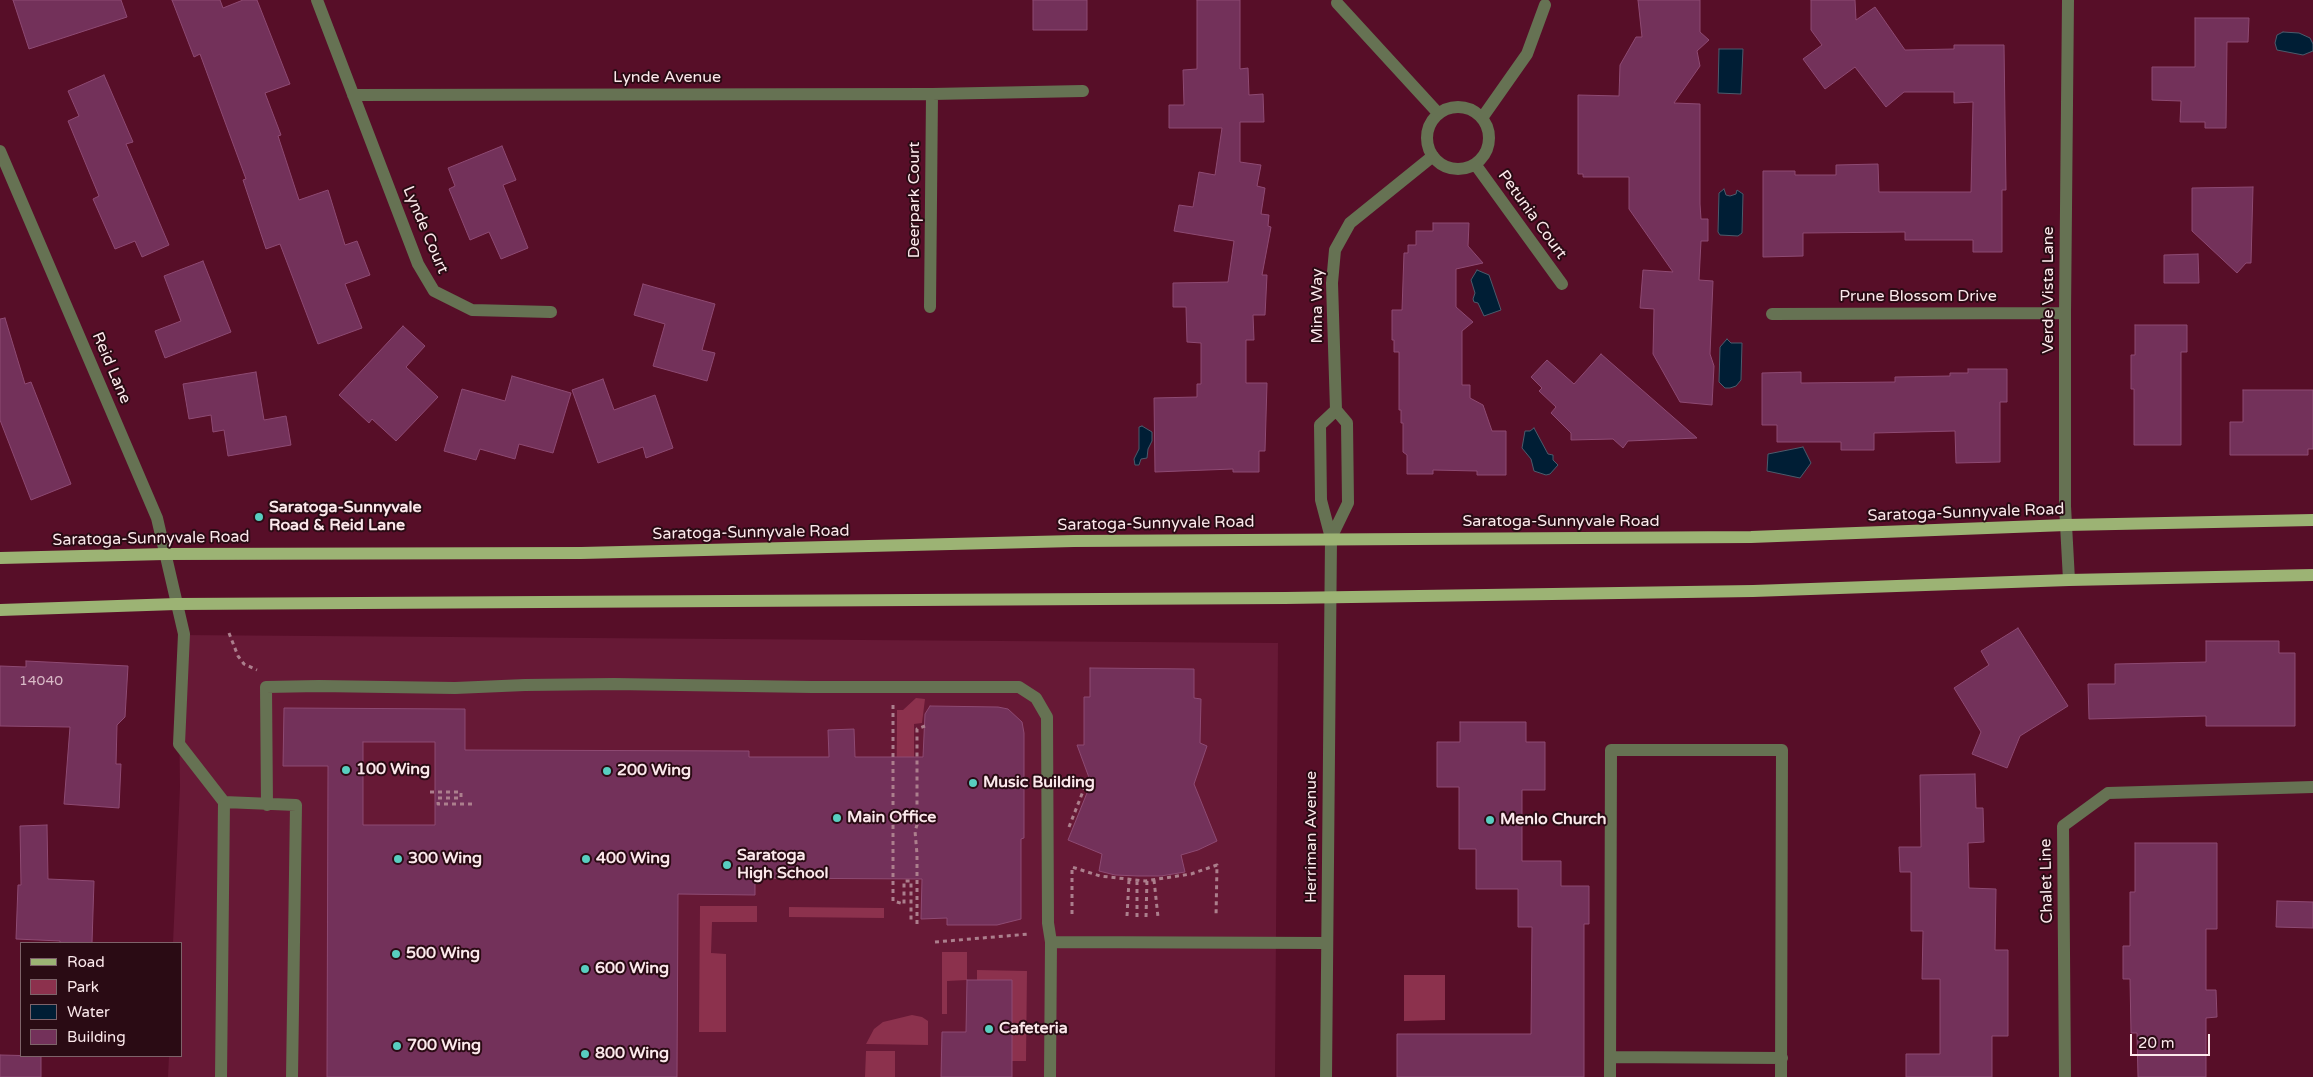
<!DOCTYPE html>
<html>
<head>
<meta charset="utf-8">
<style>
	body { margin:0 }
	#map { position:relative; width:2313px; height:1077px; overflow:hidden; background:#570e28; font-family:"Varela Round",sans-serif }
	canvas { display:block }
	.legend { position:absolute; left:20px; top:942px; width:162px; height:115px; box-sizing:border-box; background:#2a0b14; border:1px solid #7e636a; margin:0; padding:6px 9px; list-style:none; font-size:15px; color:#fbe8eb }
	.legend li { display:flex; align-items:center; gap:10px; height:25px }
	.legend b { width:25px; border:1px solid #7e636a }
	.scale { position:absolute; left:2130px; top:1034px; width:80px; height:22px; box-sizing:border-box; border:2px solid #fbe8eb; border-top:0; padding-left:6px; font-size:15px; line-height:18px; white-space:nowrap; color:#fbe8eb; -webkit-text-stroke:4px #2a0b14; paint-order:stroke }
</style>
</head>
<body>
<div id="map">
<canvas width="2313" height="1077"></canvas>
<ul class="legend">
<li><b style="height:6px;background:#9cb374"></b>Road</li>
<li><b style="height:14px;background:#8c314d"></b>Park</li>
<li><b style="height:14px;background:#001e35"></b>Water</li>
<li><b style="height:14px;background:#73315a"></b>Building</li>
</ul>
<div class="scale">20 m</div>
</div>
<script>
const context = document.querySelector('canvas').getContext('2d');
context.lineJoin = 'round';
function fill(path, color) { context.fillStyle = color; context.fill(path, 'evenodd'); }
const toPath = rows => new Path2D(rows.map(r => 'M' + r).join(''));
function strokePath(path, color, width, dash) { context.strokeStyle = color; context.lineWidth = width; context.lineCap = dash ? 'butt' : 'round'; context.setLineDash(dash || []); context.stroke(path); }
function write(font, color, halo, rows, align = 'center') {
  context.font = font + ' "Varela Round",sans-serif'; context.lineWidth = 4; context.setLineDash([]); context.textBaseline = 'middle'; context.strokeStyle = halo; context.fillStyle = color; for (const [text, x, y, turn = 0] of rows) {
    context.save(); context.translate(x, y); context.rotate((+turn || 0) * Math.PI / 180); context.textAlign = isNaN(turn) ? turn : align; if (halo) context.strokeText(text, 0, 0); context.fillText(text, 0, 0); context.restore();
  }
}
fill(toPath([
	[178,635,1278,643,1275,1077,168,1077,169,1056,181,1056,181,943,173,943,180,787]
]), '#671936');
fill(toPath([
	[916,698,925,699,922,723,914,724,914,824,896,874,897,710,903,710],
	[700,906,757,906,757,922,712,922,711,953,726,954,726,1032,699,1032],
	[789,907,884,908,884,918,789,917],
	[942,952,967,952,967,980,947,981,947,1014,942,1014],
	[977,970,1027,971,1026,1061,1012,1061,977,980],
	[1404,975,1445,975,1445,1020,1404,1021],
	[912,1015,922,1017,928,1021,928,1045,866,1044,874,1029,883,1022],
	[866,1051,895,1051,895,1077,865,1077]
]), '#8c314d');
const water = toPath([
	[2283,32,2299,33,2310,38,2313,44,2313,51,2303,55,2277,50,2275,43,2277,35,2283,32],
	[1719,49,1743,49,1741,94,1718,93,1719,49],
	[1724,189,1726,195,1730,196,1736,194,1737,190,1743,194,1742,233,1738,236,1720,235,1718,232,1719,193,1724,189],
	[1477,270,1489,275,1501,310,1484,316,1478,303,1474,302,1473,299,1475,293,1471,280,1477,270],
	[1727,339,1731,343,1742,343,1741,380,1736,386,1730,388,1725,388,1719,382,1720,347,1727,339],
	[1142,426,1152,432,1152,441,1148,449,1147,458,1141,459,1139,465,1135,465,1134,459,1139,449,1139,427,1142,426],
	[1534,428,1548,454,1553,455,1553,460,1558,465,1550,474,1546,475,1534,471,1531,459,1522,448,1525,431,1530,431,1534,428],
	[1803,447,1811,463,1800,478,1767,471,1768,454,1803,447]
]);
fill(water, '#001e35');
strokePath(water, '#4b5b6c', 1);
const building = toPath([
	[13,0,121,0,127,17,29,49,13,0],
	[172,0,220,0,223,8,243,0,257,0,290,84,265,93,281,135,278,136,299,200,328,190,345,245,357,241,370,275,345,284,362,328,318,344,280,244,266,249,243,180,246,179,200,54,194,57,172,0],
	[1033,0,1087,0,1087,30,1033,30,1033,0],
	[1197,0,1240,0,1240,69,1248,68,1249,95,1263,94,1264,122,1240,122,1240,162,1261,165,1257,186,1265,188,1261,214,1269,215,1268,226,1271,227,1262,275,1267,275,1265,315,1253,315,1254,340,1246,340,1246,383,1267,383,1265,451,1259,451,1259,472,1233,472,1233,469,1155,472,1154,398,1197,397,1197,384,1201,384,1201,343,1187,342,1186,307,1173,307,1173,283,1228,282,1234,241,1174,231,1179,205,1193,207,1199,172,1215,175,1222,128,1169,128,1169,105,1184,105,1183,70,1197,69,1197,0],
	[1638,0,1700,0,1700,32,1709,40,1697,51,1700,66,1674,103,1700,104,1700,204,1701,219,1708,219,1708,241,1701,241,1699,280,1713,281,1710,354,1714,366,1712,405,1680,402,1653,354,1654,309,1640,308,1643,270,1673,272,1629,209,1629,177,1583,177,1583,174,1578,174,1578,95,1619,96,1620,65,1636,37,1642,37,1638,0],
	[1811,0,1855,0,1856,20,1875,7,1905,50,1954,49,1954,45,2004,45,2006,190,2002,190,2002,252,1973,252,1973,240,1905,240,1905,232,1803,233,1803,256,1763,257,1763,171,1795,171,1795,175,1836,175,1836,165,1878,164,1879,192,1971,192,1973,102,1954,103,1954,92,1904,92,1886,107,1855,67,1825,89,1803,59,1822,45,1811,30,1811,0],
	[2195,18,2249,18,2248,42,2227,42,2226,128,2205,128,2205,122,2180,122,2181,101,2152,100,2152,67,2195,67,2195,18],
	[104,75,133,142,126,144,169,245,142,257,135,241,115,249,93,199,99,196,68,121,79,116,68,91,104,75],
	[502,146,516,180,503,185,528,248,501,259,489,232,470,240,449,189,455,186,448,168,502,146],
	[2253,187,2251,263,2246,263,2237,273,2192,231,2192,188,2253,187],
	[1433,223,1469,223,1468,246,1483,263,1456,269,1456,307,1473,322,1462,331,1462,385,1470,385,1470,398,1483,405,1492,431,1506,431,1506,475,1477,475,1477,471,1433,470,1433,474,1407,474,1407,455,1403,452,1403,423,1401,423,1401,410,1399,410,1399,352,1394,352,1394,340,1392,340,1392,310,1402,310,1404,253,1408,253,1408,245,1416,245,1416,231,1433,231,1433,223],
	[2198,254,2199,283,2164,283,2164,255,2198,254],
	[203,261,231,332,165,358,155,331,181,321,164,276,203,261],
	[643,284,715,304,702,350,715,353,707,381,653,366,665,324,634,315,643,284],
	[5,318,25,384,31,382,71,484,31,500,0,420,0,319,5,318],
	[2135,325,2187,325,2187,352,2181,352,2181,445,2134,445,2134,389,2131,389,2131,355,2135,355,2135,325],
	[403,326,425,346,406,367,438,397,396,441,372,419,369,423,339,395,403,326],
	[1601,354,1697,438,1628,441,1623,448,1613,439,1571,440,1571,433,1551,413,1556,407,1539,391,1542,388,1531,377,1547,360,1574,384,1601,354],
	[1968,369,2007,369,2007,402,2000,402,2000,462,1956,463,1955,431,1874,433,1874,450,1841,450,1841,442,1777,442,1777,425,1762,425,1762,373,1801,372,1801,383,1895,382,1895,377,1950,376,1950,373,1968,373,1968,369],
	[256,372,264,420,286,416,291,445,228,456,224,430,213,432,211,415,189,419,183,384,256,372],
	[512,376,571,393,553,453,519,444,515,459,480,449,476,460,444,451,462,389,505,401,512,376],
	[603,379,614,410,655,395,673,448,646,458,643,447,598,463,572,390,603,379],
	[2243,390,2313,390,2313,449,2308,449,2308,455,2230,455,2230,422,2243,422,2243,390],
	[2018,628,2068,706,2020,736,2007,768,1972,754,1981,732,1954,688,1989,665,1981,651,2018,628],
	[2206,641,2279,641,2279,653,2295,653,2295,726,2206,726,2206,716,2089,719,2088,684,2115,684,2115,664,2206,662,2206,641],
	[26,661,128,666,125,717,117,725,116,764,121,764,119,808,64,804,70,727,0,726,0,666,26,667,26,661],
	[1090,668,1194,669,1194,698,1201,699,1200,743,1207,746,1194,784,1217,841,1198,850,1181,855,1185,872,1161,876,1138,876,1115,875,1099,871,1102,854,1068,840,1091,783,1077,745,1084,745,1084,697,1090,697,1090,668],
	[930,706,998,707,1008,709,1022,722,1024,733,1024,838,1021,839,1021,919,997,925,947,925,947,918,921,919,922,879,755,878,755,895,678,894,677,1077,327,1077,328,766,283,766,284,708,465,709,465,750,749,751,749,757,829,757,828,730,854,729,855,757,923,757,925,714,930,706],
	[363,742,435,742,435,825,363,825,363,742],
	[1460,722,1526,722,1526,742,1545,742,1545,790,1522,790,1522,861,1561,861,1561,886,1589,886,1589,924,1584,924,1584,1077,1397,1077,1397,1034,1531,1034,1532,927,1518,927,1518,889,1476,889,1476,849,1459,849,1459,787,1437,787,1437,742,1460,742,1460,722],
	[1975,774,1976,808,1983,808,1984,842,1968,843,1969,888,1996,889,1995,950,2008,950,2008,1036,1992,1036,1992,1077,1906,1077,1906,1054,1940,1054,1940,979,1922,979,1923,931,1911,931,1911,872,1900,872,1899,847,1921,847,1920,775,1975,774],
	[47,825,48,879,94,881,92,943,60,943,60,941,16,939,18,885,21,885,20,826,47,825],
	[2135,843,2217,843,2217,929,2206,929,2206,990,2216,990,2217,1017,2206,1018,2206,1077,2138,1077,2137,1033,2131,1033,2130,979,2123,979,2123,946,2130,946,2130,892,2135,892,2135,843],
	[2277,901,2313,902,2313,928,2276,927,2277,901],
	[967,980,1012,980,1012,1077,941,1077,942,1032,966,1032,967,980],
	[0,1055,41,1056,41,1077,0,1077,0,1055]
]);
fill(building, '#73315a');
strokePath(building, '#8e4a73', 1);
strokePath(toPath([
	[229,633,238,656,244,664,257,670],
	[893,705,893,901,904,904,904,881,911,881,911,920],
	[430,792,461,792,461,798,438,798,438,804,476,804],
	[1069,827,1089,776],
	[1154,880,1158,917],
	[1072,914,1072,867,1100,876,1145,881,1191,874,1217,865,1216,917],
	[1127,916,1129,880],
	[1137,917,1137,880],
	[1146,917,1147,880],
	[917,924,917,854,915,831,917,825,917,729,925,726],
	[935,942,1029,934]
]), '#ac7f8d', 3, [4, 4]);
strokePath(toPath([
	[317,0,418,264,434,291,472,310,551,312],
	[2068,0,2065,313,2065,506,2069,580],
	[1337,3,1438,113],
	[353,95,932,94,1083,91],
	'1427 138a31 31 0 1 1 62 0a31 31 0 1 1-62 0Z',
	[1482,118,1527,54,1545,5],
	[0,151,157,518,184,634,179,744,224,802],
	[1475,164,1562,284],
	[930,307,932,94],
	[1772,314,2065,313],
	[1331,538,1348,503,1347,423,1336,410,1332,283,1335,250,1350,223,1433,156],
	[267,805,266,687,319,686,455,688,525,685,614,684,812,687,1019,687,1036,698,1047,717,1048,923,1051,942,1050,1077],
	[1051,942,1327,943],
	[1611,1057,1782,1058],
	[221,1077,224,802,296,805,292,1077],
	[1326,1077,1331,538,1321,500,1320,425,1336,410],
	[1610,1077,1611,750,1782,750,1781,1077],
	[2065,1077,2063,826,2108,793,2313,787]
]), '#667253', 12);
strokePath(toPath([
	[0,558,165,554,581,553,1074,541,1751,537,2066,525,2313,520],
	[0,610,176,604,1285,598,1753,591,2069,580,2313,575]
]), '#9cb374', 12);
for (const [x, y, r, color] of [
	[259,517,5,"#58cec0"],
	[346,770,5,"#58cec0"],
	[607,771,5,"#58cec0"],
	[973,783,5,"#58cec0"],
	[837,818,5,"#58cec0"],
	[1490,820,5,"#58cec0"],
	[398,859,5,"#58cec0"],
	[586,859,5,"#58cec0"],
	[727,865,5,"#58cec0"],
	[396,954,5,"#58cec0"],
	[585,969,5,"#58cec0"],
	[989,1029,5,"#58cec0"],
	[397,1046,5,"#58cec0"],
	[585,1054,5,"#58cec0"]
]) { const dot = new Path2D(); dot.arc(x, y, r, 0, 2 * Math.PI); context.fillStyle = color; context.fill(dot); strokePath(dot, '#2a0b14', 2); }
write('14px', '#d9bac7', null, [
	["14040",41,681]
]);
write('16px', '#fbe8eb', '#2a0b14', [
	["Lynde Avenue",667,78],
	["Deerpark Court",915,200,-90],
	["Petunia Court",1532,215,54],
	["Lynde Court",425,230,67],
	["Verde Vista Lane",2049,290,-90],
	["Prune Blossom Drive",1918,297],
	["Mina Way",1318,306,-90],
	["Reid Lane",111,368,67],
	["Saratoga-Sunnyvale Road",1966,513,-2],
	["Saratoga-Sunnyvale Road",1561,522],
	["Saratoga-Sunnyvale Road",1156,524,-1],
	["Saratoga-Sunnyvale Road",751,533,-1],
	["Saratoga-Sunnyvale Road",151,539,-1],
	["Herriman Avenue",1312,837,-90],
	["Chalet Line",2047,881,-91]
]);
write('bold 16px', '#fbe8eb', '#2a0b14', [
	["Saratoga-Sunnyvale",269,508],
	["Road & Reid Lane",269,526],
	["100 Wing",356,770],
	["200 Wing",617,771],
	["Music Building",983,783],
	["Main Office",847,818],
	["Menlo Church",1500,820],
	["Saratoga",737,856],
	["High School",737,874],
	["300 Wing",408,859],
	["400 Wing",596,859],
	["500 Wing",406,954],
	["600 Wing",595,969],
	["Cafeteria",999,1029],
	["700 Wing",407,1046],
	["800 Wing",595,1054]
], 'left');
</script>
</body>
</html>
